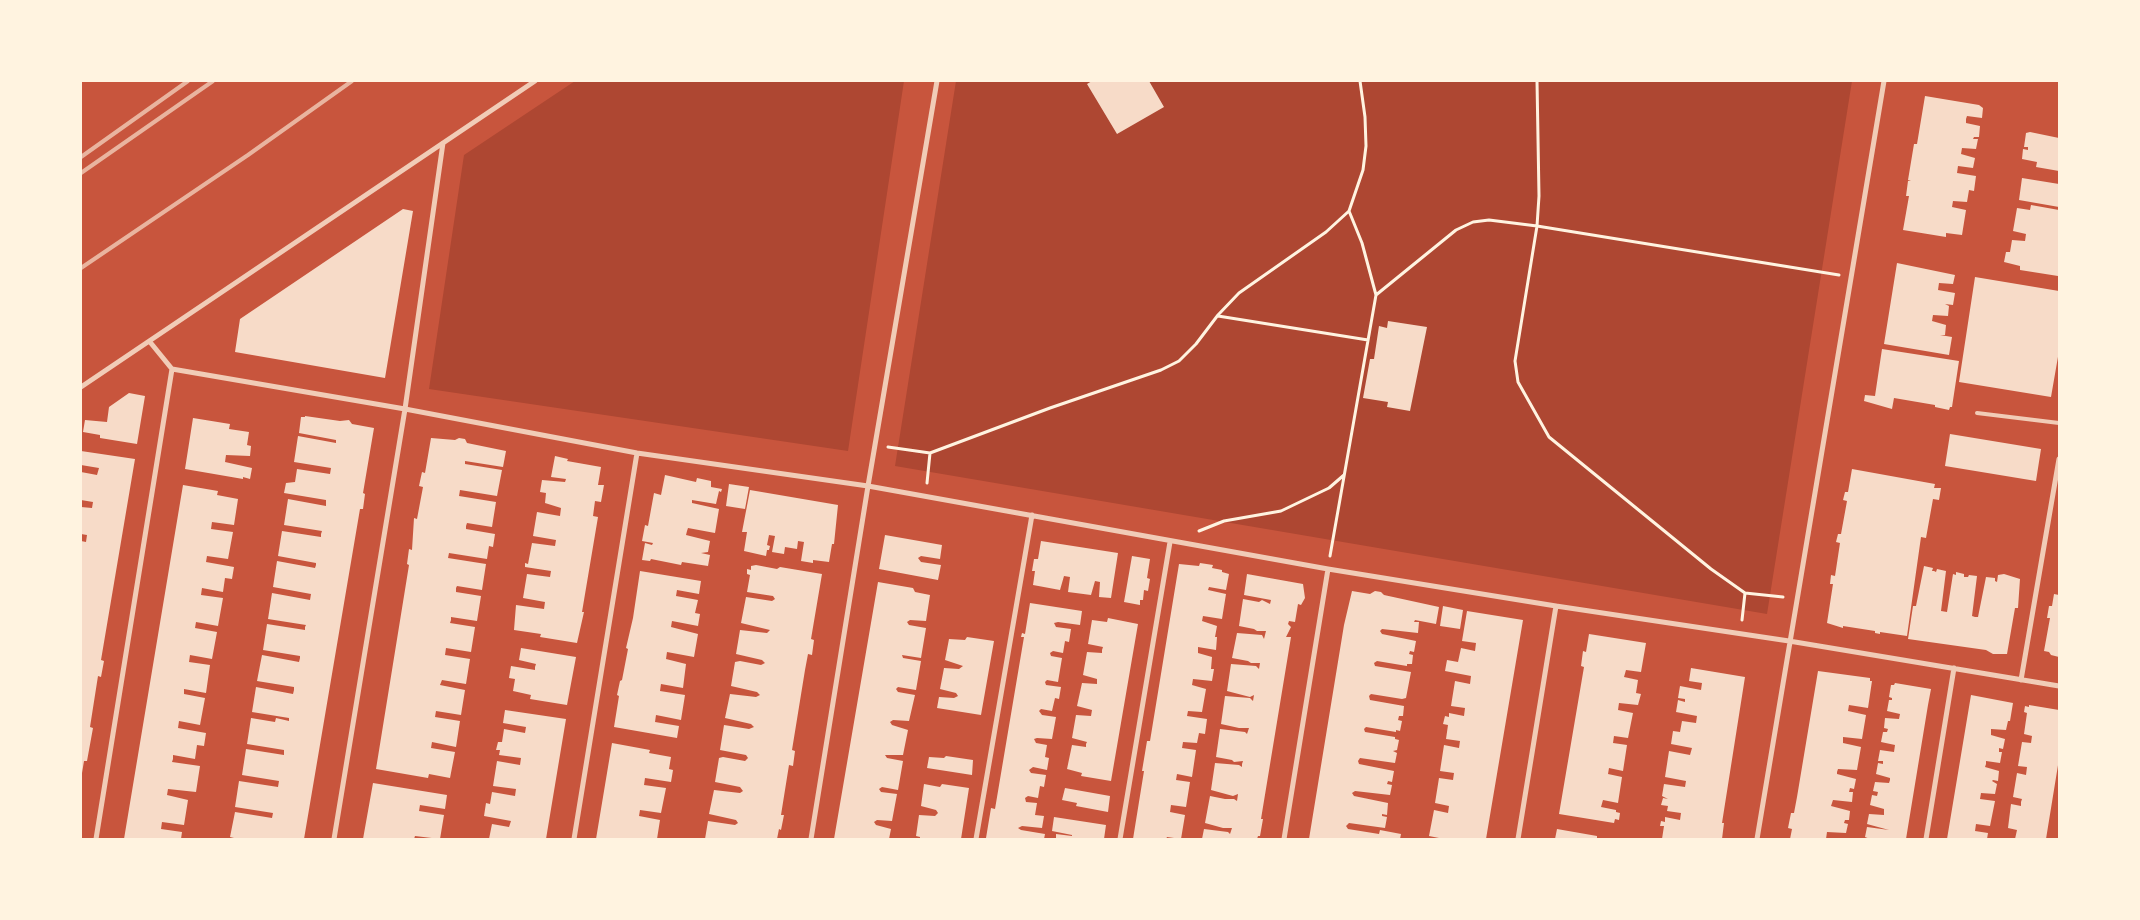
<!DOCTYPE html>
<html>
<head>
<meta charset="utf-8">
<style>
	body { margin:0 }
	#map { position:relative; width:2140px; height:920px; overflow:hidden; background:#c8553d; font-family:"Asap Condensed",sans-serif }
	canvas { display:block }
	.frame { position:absolute; inset:0; border:82px solid #fff3e0; pointer-events:none }
</style>
</head>
<body>
<div id="map">
<canvas width="2140" height="920"></canvas>
<div class="frame"></div>
</div>
<script>
const context = document.querySelector('canvas').getContext('2d');
context.lineJoin = 'round';
function fill(path, color) { context.fillStyle = color; context.fill(path, 'evenodd'); }
const toPath = rows => new Path2D(rows.map(r => 'M' + r).join(''));
function strokePath(path, color, width, dash) { context.strokeStyle = color; context.lineWidth = width; context.lineCap = dash ? 'butt' : 'round'; context.setLineDash(dash || []); context.stroke(path); }
fill(toPath([
	[575,81,904,81,848,451,429,389,464,155],
	[956,81,1852,81,1767,614,895,466]
]), '#ae4732');
fill(toPath([
	[1092,81,1149,81,1164,107,1117,134,1087,84],
	[1925,96,1979,105,1983,108,1982,118,1967,116,1966,119,1966,123,1980,126,1979,137,1974,137,1973,139,1978,139,1976,149,1962,148,1961,154,1975,158,1973,168,1958,166,1957,173,1976,176,1974,191,1969,190,1967,202,1953,201,1952,207,1966,210,1962,235,1946,233,1946,237,1903,230,1909,196,1906,196,1908,181,1911,181,1908,180,1914,144,1917,144],
	[2030,132,2059,138,2059,171,2036,167,2037,162,2022,159,2023,149,2028,150,2028,147,2024,147,2026,133],
	[2022,178,2059,184,2059,207,2019,200],
	[2031,205,2059,210,2058,276,2020,270,2020,266,2004,262,2006,252,2010,252,2012,240,2025,241,2026,234,2013,231,2017,208,2030,210],
	[403,209,413,211,385,378,235,352,240,319],
	[1897,263,1955,275,1953,284,1939,283,1938,290,1955,293,1953,305,1945,304,1949,306,1948,316,1933,315,1932,321,1946,325,1945,335,1940,335,1952,337,1949,355,1884,344],
	[1975,277,2059,291,2059,351,2051,397,1959,382],
	[1388,321,1427,327,1410,411,1387,407,1388,402,1363,398,1370,359,1374,359,1379,326,1387,328],
	[1882,349,1959,361,1952,407,1950,407,1949,410,1935,407,1935,405,1894,398,1892,409,1864,401,1865,395,1875,396],
	[129,393,145,396,137,444,100,438,100,435,83,432,85,420,107,422,109,407],
	[305,416,340,421,349,420,352,424,374,428,363,493,365,494,363,509,360,509,304,839,238,839,230,837,235,812,272,818,273,813,235,807,239,781,278,787,279,781,242,775,246,749,284,755,284,750,247,744,251,718,275,722,276,718,289,721,289,718,252,712,256,687,293,694,294,690,294,687,257,681,262,655,299,662,300,658,300,656,263,650,267,624,305,630,305,627,306,625,268,619,272,593,310,600,311,594,273,587,277,561,315,568,316,565,316,563,278,556,282,531,321,537,321,534,322,531,284,525,288,499,326,506,326,500,284,493,286,483,295,482,297,469,330,474,331,468,294,462,298,436,336,443,336,440,299,433,301,417,305,417],
	[193,418,230,424,229,429,249,432,247,445,251,446,250,456,226,455,225,462,252,468,250,479,243,477,243,479,185,469],
	[1950,434,2041,449,2036,481,1945,466],
	[431,438,455,440,459,438,465,439,467,443,506,451,503,467,465,461,465,464,502,470,497,496,460,490,459,496,496,502,492,527,467,523,466,526,466,529,495,534,493,547,489,546,487,559,449,553,448,558,486,564,482,590,457,586,456,588,456,592,481,596,477,621,451,617,451,620,450,623,475,627,471,652,446,648,445,655,470,659,466,684,442,680,440,685,465,690,461,715,436,711,435,717,460,721,456,747,432,742,431,748,455,752,450,778,429,774,428,778,376,769,409,565,407,564,409,549,412,550,414,518,417,519,423,487,419,486,422,472,425,473],
	[81,451,135,459,101,660,104,661,101,677,98,676,90,727,93,728,87,761,84,761,82,773,81,541,86,542,87,535,81,534,81,507,92,508,93,502,81,500,81,472,97,475,99,468,81,465],
	[555,456,568,459,567,461,601,467,598,485,604,485,601,502,595,501,593,516,598,517,582,612,584,612,577,643,540,637,541,634,514,630,516,605,544,609,545,602,523,598,527,574,550,577,551,571,525,567,525,563,528,564,532,543,555,546,556,540,533,536,537,512,560,516,561,508,545,503,546,493,540,492,542,480,565,482,566,479,551,477],
	[1852,469,1935,484,1934,488,1941,488,1939,500,1933,499,1926,538,1921,537,1907,636,1880,632,1880,634,1875,633,1875,631,1843,626,1843,628,1827,623,1833,584,1830,584,1831,575,1835,576,1840,543,1836,542,1838,534,1841,534,1847,501,1843,500,1845,492,1848,492],
	[665,475,696,482,697,478,711,481,711,487,722,489,721,492,719,491,716,504,692,500,692,503,719,509,715,533,688,528,687,531,686,535,710,541,708,552,701,553,710,555,708,566,682,562,681,565,651,559,650,561,642,560,645,543,652,545,653,543,642,541,645,525,648,526,654,493,661,495],
	[729,484,749,487,745,509,726,506],
	[183,485,218,491,217,495,238,499,234,525,212,522,211,529,233,532,228,559,207,556,206,562,234,567,232,579,225,578,223,592,202,588,201,595,223,598,218,626,196,622,195,628,217,632,212,659,190,655,189,662,210,665,206,693,184,689,184,694,205,698,200,725,179,721,178,728,206,733,204,746,197,745,195,759,173,755,173,759,172,762,200,766,196,792,168,789,167,795,188,800,184,825,162,822,161,829,182,832,181,839,124,839],
	[750,490,838,505,834,544,832,544,829,562,813,560,813,563,801,561,804,542,798,541,797,549,785,547,784,554,772,552,775,536,769,535,767,545,770,546,769,550,767,550,766,556,744,551,747,532,742,532],
	[885,535,942,545,940,559,921,556,918,558,921,562,941,565,938,580,879,569],
	[1041,541,1118,553,1111,598,1099,597,1100,582,1095,581,1091,595,1068,592,1070,577,1064,576,1060,590,1033,585,1035,571,1032,571,1034,559,1038,559],
	[1132,556,1150,559,1147,578,1150,579,1148,591,1144,590,1143,600,1140,600,1140,605,1124,602],
	[1200,563,1213,565,1212,568,1222,570,1222,572,1229,574,1226,590,1209,587,1208,590,1226,594,1222,619,1203,616,1202,621,1217,626,1215,637,1217,637,1216,650,1198,647,1198,653,1212,657,1211,669,1214,669,1212,681,1193,679,1192,685,1206,689,1202,712,1188,711,1187,716,1207,719,1205,734,1199,733,1197,743,1183,742,1182,748,1196,750,1192,777,1177,774,1176,780,1190,782,1186,807,1171,805,1170,812,1185,815,1181,839,1167,837,1166,839,1133,839,1144,771,1142,771,1147,741,1150,741,1179,564,1199,566],
	[756,565,777,569,780,567,822,574,811,639,814,640,812,655,808,654,805,670,792,750,795,751,793,766,789,765,781,815,784,815,781,830,779,829,777,839,705,839,708,821,735,825,738,823,736,820,709,814,714,790,740,793,743,791,740,787,715,782,719,758,723,757,745,761,748,758,746,755,720,750,724,725,749,729,754,727,751,724,725,718,730,694,756,697,760,695,757,692,731,686,735,662,740,661,761,665,765,663,762,660,736,654,740,630,767,633,770,630,741,623,746,597,772,601,775,599,773,596,747,592,750,575,747,574,747,569,751,570,751,566],
	[1924,566,1933,568,1932,571,1934,571,1936,572,1937,569,1946,571,1941,611,1947,612,1953,574,1956,575,1956,572,1964,574,1964,577,1968,577,1969,575,1977,576,1972,616,1975,617,1978,617,1986,577,1995,578,1995,581,1997,582,1998,575,2004,574,2020,579,2018,608,2015,608,2007,654,1993,654,1986,650,1908,639,1913,606,1916,606],
	[640,571,701,581,699,594,677,590,676,596,698,600,695,613,700,614,698,626,672,621,671,627,698,634,694,657,667,652,666,659,686,664,683,688,661,684,660,691,685,695,681,720,656,715,655,722,679,726,677,738,614,727,619,696,617,695,620,681,622,680,628,649,626,648,633,618],
	[1247,574,1303,584,1305,598,1301,605,1298,604,1295,622,1289,621,1288,624,1291,627,1286,637,1291,637,1261,819,1263,819,1260,836,1258,836,1257,839,1202,839,1204,829,1228,832,1230,834,1232,828,1223,828,1205,823,1210,796,1225,799,1234,799,1237,801,1238,794,1233,796,1211,790,1215,763,1239,765,1242,767,1242,764,1243,761,1234,762,1232,760,1216,757,1220,729,1245,732,1247,734,1249,728,1239,728,1221,724,1225,696,1250,698,1253,701,1254,695,1250,697,1227,691,1231,664,1256,666,1259,669,1260,663,1251,663,1248,661,1232,658,1237,633,1262,635,1264,639,1266,631,1257,631,1254,629,1239,626,1243,599,1259,602,1262,600,1270,604,1271,600,1244,595],
	[878,582,913,588,915,592,930,595,926,621,910,620,907,622,909,625,926,628,921,658,902,655,903,658,921,661,916,690,898,687,896,689,898,692,915,695,909,721,893,720,890,722,892,725,908,730,903,755,885,755,887,758,903,761,898,790,882,787,879,789,881,792,897,794,892,821,877,820,874,822,876,825,891,829,889,839,834,839],
	[1352,591,1370,594,1375,591,1381,592,1384,595,1439,607,1436,624,1415,620,1414,622,1419,622,1418,633,1382,629,1380,631,1382,634,1416,641,1414,652,1410,651,1409,654,1413,655,1412,664,1407,664,1407,666,1377,661,1374,663,1375,666,1411,672,1406,698,1402,699,1371,694,1369,696,1370,700,1404,706,1403,716,1399,716,1398,720,1402,721,1400,731,1396,730,1396,732,1366,727,1364,729,1365,732,1395,737,1395,739,1399,740,1397,750,1393,751,1397,753,1395,763,1360,758,1358,761,1359,764,1394,771,1392,782,1388,781,1387,784,1392,785,1390,795,1355,791,1352,793,1354,796,1388,803,1387,815,1382,814,1382,816,1387,817,1385,828,1349,823,1346,826,1348,829,1379,834,1380,830,1401,834,1400,839,1309,839,1344,625],
	[2054,594,2059,595,2059,657,2051,655,2049,652,2044,651,2050,618,2047,618,2049,606,2052,606],
	[1030,603,1082,611,1080,625,1058,622,1054,623,1056,627,1071,629,1069,642,1065,641,1063,653,1053,651,1050,653,1051,656,1062,658,1058,682,1047,680,1045,682,1046,685,1061,687,1059,699,1055,698,1052,711,1041,709,1039,711,1042,715,1056,717,1052,739,1037,738,1034,739,1036,743,1047,745,1045,757,1049,758,1047,770,1033,767,1029,770,1031,773,1046,775,1044,787,1040,786,1038,798,1028,796,1025,798,1026,802,1037,803,1035,815,1044,816,1042,828,1022,826,1018,828,1021,830,1045,834,1044,839,986,838,991,808,995,809,1024,637,1021,637,1022,633,1025,634],
	[1443,606,1463,610,1460,629,1440,626],
	[1467,611,1523,620,1486,839,1444,839,1429,836,1434,810,1448,813,1449,806,1435,803,1439,778,1453,780,1454,773,1440,771,1444,745,1459,748,1460,741,1446,739,1448,725,1443,724,1445,716,1449,717,1449,713,1464,716,1465,708,1451,706,1455,681,1470,684,1471,676,1445,671,1447,660,1458,662,1461,648,1475,651,1476,643,1462,641],
	[1108,618,1138,624,1111,781,1081,776,1082,773,1067,769,1072,745,1086,747,1086,744,1087,742,1072,738,1076,715,1091,716,1092,710,1077,706,1082,683,1097,684,1097,679,1083,675,1087,652,1102,653,1102,650,1103,647,1088,644,1092,620,1107,622],
	[1589,634,1646,643,1641,672,1626,670,1624,677,1638,680,1636,693,1641,694,1638,705,1619,703,1618,710,1633,713,1628,738,1614,736,1613,743,1627,745,1623,771,1609,768,1608,774,1622,777,1618,803,1603,800,1601,807,1616,810,1616,812,1620,813,1619,820,1615,819,1614,823,1559,814,1584,667,1581,666,1583,651,1586,652],
	[967,637,994,641,981,715,937,708,939,697,954,698,958,696,956,693,940,689,944,668,959,669,963,666,945,660,949,639,965,640],
	[521,648,576,657,567,705,530,699,531,695,513,691,515,679,509,678,511,666,535,670,535,667,536,664,519,660],
	[1691,668,1745,677,1722,823,1724,823,1722,839,1662,839,1664,826,1660,826,1661,821,1665,822,1665,817,1680,820,1681,813,1667,811,1668,806,1661,805,1663,798,1668,799,1662,796,1664,784,1685,787,1686,781,1665,777,1669,751,1690,755,1692,748,1671,744,1673,731,1680,732,1682,721,1696,723,1697,716,1676,712,1678,700,1685,702,1685,699,1678,698,1680,686,1701,690,1702,683,1689,681],
	[1818,671,1870,678,1870,681,1872,681,1868,708,1849,705,1848,711,1866,715,1862,739,1843,737,1843,743,1861,747,1857,770,1838,769,1837,772,1837,774,1856,779,1854,789,1850,788,1849,792,1853,792,1852,802,1833,800,1831,806,1850,811,1849,820,1845,820,1844,823,1848,824,1846,833,1827,832,1826,839,1790,839,1792,829,1788,828,1791,813,1794,813,1797,797],
	[1895,683,1931,689,1928,705,1906,839,1870,839,1865,837,1867,827,1889,830,1867,824,1869,814,1884,815,1884,809,1870,805,1872,795,1877,796,1878,792,1873,791,1875,782,1889,783,1890,780,1890,778,1876,774,1878,763,1883,764,1883,761,1878,761,1880,750,1894,752,1895,745,1881,742,1883,732,1887,732,1888,729,1884,728,1885,718,1899,719,1900,714,1887,711,1889,700,1892,700,1892,698,1889,697,1891,685,1894,685],
	[1971,695,2013,703,2010,721,2008,721,2006,730,1991,729,1991,735,2005,739,2003,749,1999,748,1999,752,2002,752,2000,763,1986,761,1986,764,1985,767,1999,771,1998,781,1993,780,1992,781,1997,784,1995,794,1981,793,1980,799,1995,801,1990,826,1976,824,1975,831,1988,833,1987,839,1947,839],
	[2029,705,2059,710,2059,759,2046,839,2015,839,2017,830,2008,828,2011,804,2021,806,2021,802,2022,799,2013,797,2017,773,2026,775,2027,767,2018,766,2022,742,2031,743,2032,736,2024,734,2027,713,2024,712,2025,706,2029,707],
	[505,710,566,719,546,839,489,839,492,824,509,827,511,821,484,816,486,803,490,804,492,792,515,796,516,789,493,786,497,761,520,765,521,758,499,755,500,750,496,750,498,742,502,742,504,729,525,733,526,727,503,723],
	[612,743,650,750,649,753,671,757,669,769,673,770,671,782,645,778,644,785,666,788,661,813,640,810,639,816,660,820,657,839,596,839],
	[946,756,973,760,972,775,927,768,929,757,944,758],
	[373,783,447,795,445,809,420,805,419,811,444,815,440,839,415,836,414,839,363,839],
	[924,784,940,787,942,784,969,788,961,839,920,839,920,837,916,836,919,815,935,816,938,813,936,810,921,806],
	[1065,788,1110,796,1108,812,1076,806,1077,803,1062,800],
	[1054,817,1106,825,1104,839,1056,839,1056,834,1072,836,1072,835,1052,831],
	[1557,829,1597,836,1597,839,1555,839]
]), '#f7dbc8');
strokePath(toPath([
	[1537,81,1539,196,1537,226,1515,361,1518,382,1549,437,1711,569,1745,593,1783,597],
	[1376,295,1456,230,1473,222,1489,220,1537,226,1839,275],
	[1218,316,1368,340],
	[888,447,930,453,1050,408,1161,370,1179,361,1196,344,1218,315,1239,293,1326,232,1349,211,1363,170,1366,146,1365,117,1360,81],
	[927,483,930,453],
	[1199,531,1224,521,1281,511,1329,488,1344,475],
	[1330,556,1376,295,1362,243,1349,211],
	[1742,620,1745,593]
]), '#fff3e0', 3);
strokePath(toPath([
	[1977,413,2059,423]
]), '#f1ccb7', 4);
strokePath(toPath([
	[150,342,172,369,405,409,637,453,868,486,1328,569,1556,606,1789,641,2059,686],
	[81,387,535,81],
	[2021,680,2059,459],
	[96,839,172,369],
	[334,839,405,409,443,143],
	[574,839,637,453],
	[811,839,868,486,937,81],
	[976,839,1032,515],
	[1120,839,1170,542],
	[1284,839,1328,569],
	[1518,839,1556,606],
	[1757,839,1884,81],
	[1926,839,1954,668]
]), '#f1ccb7', 5);
strokePath(toPath([
	[81,157,188,81],
	[81,173,213,81],
	[81,268,248,155,352,81]
]), '#e9b49f', 4);
</script>
</body>
</html>
